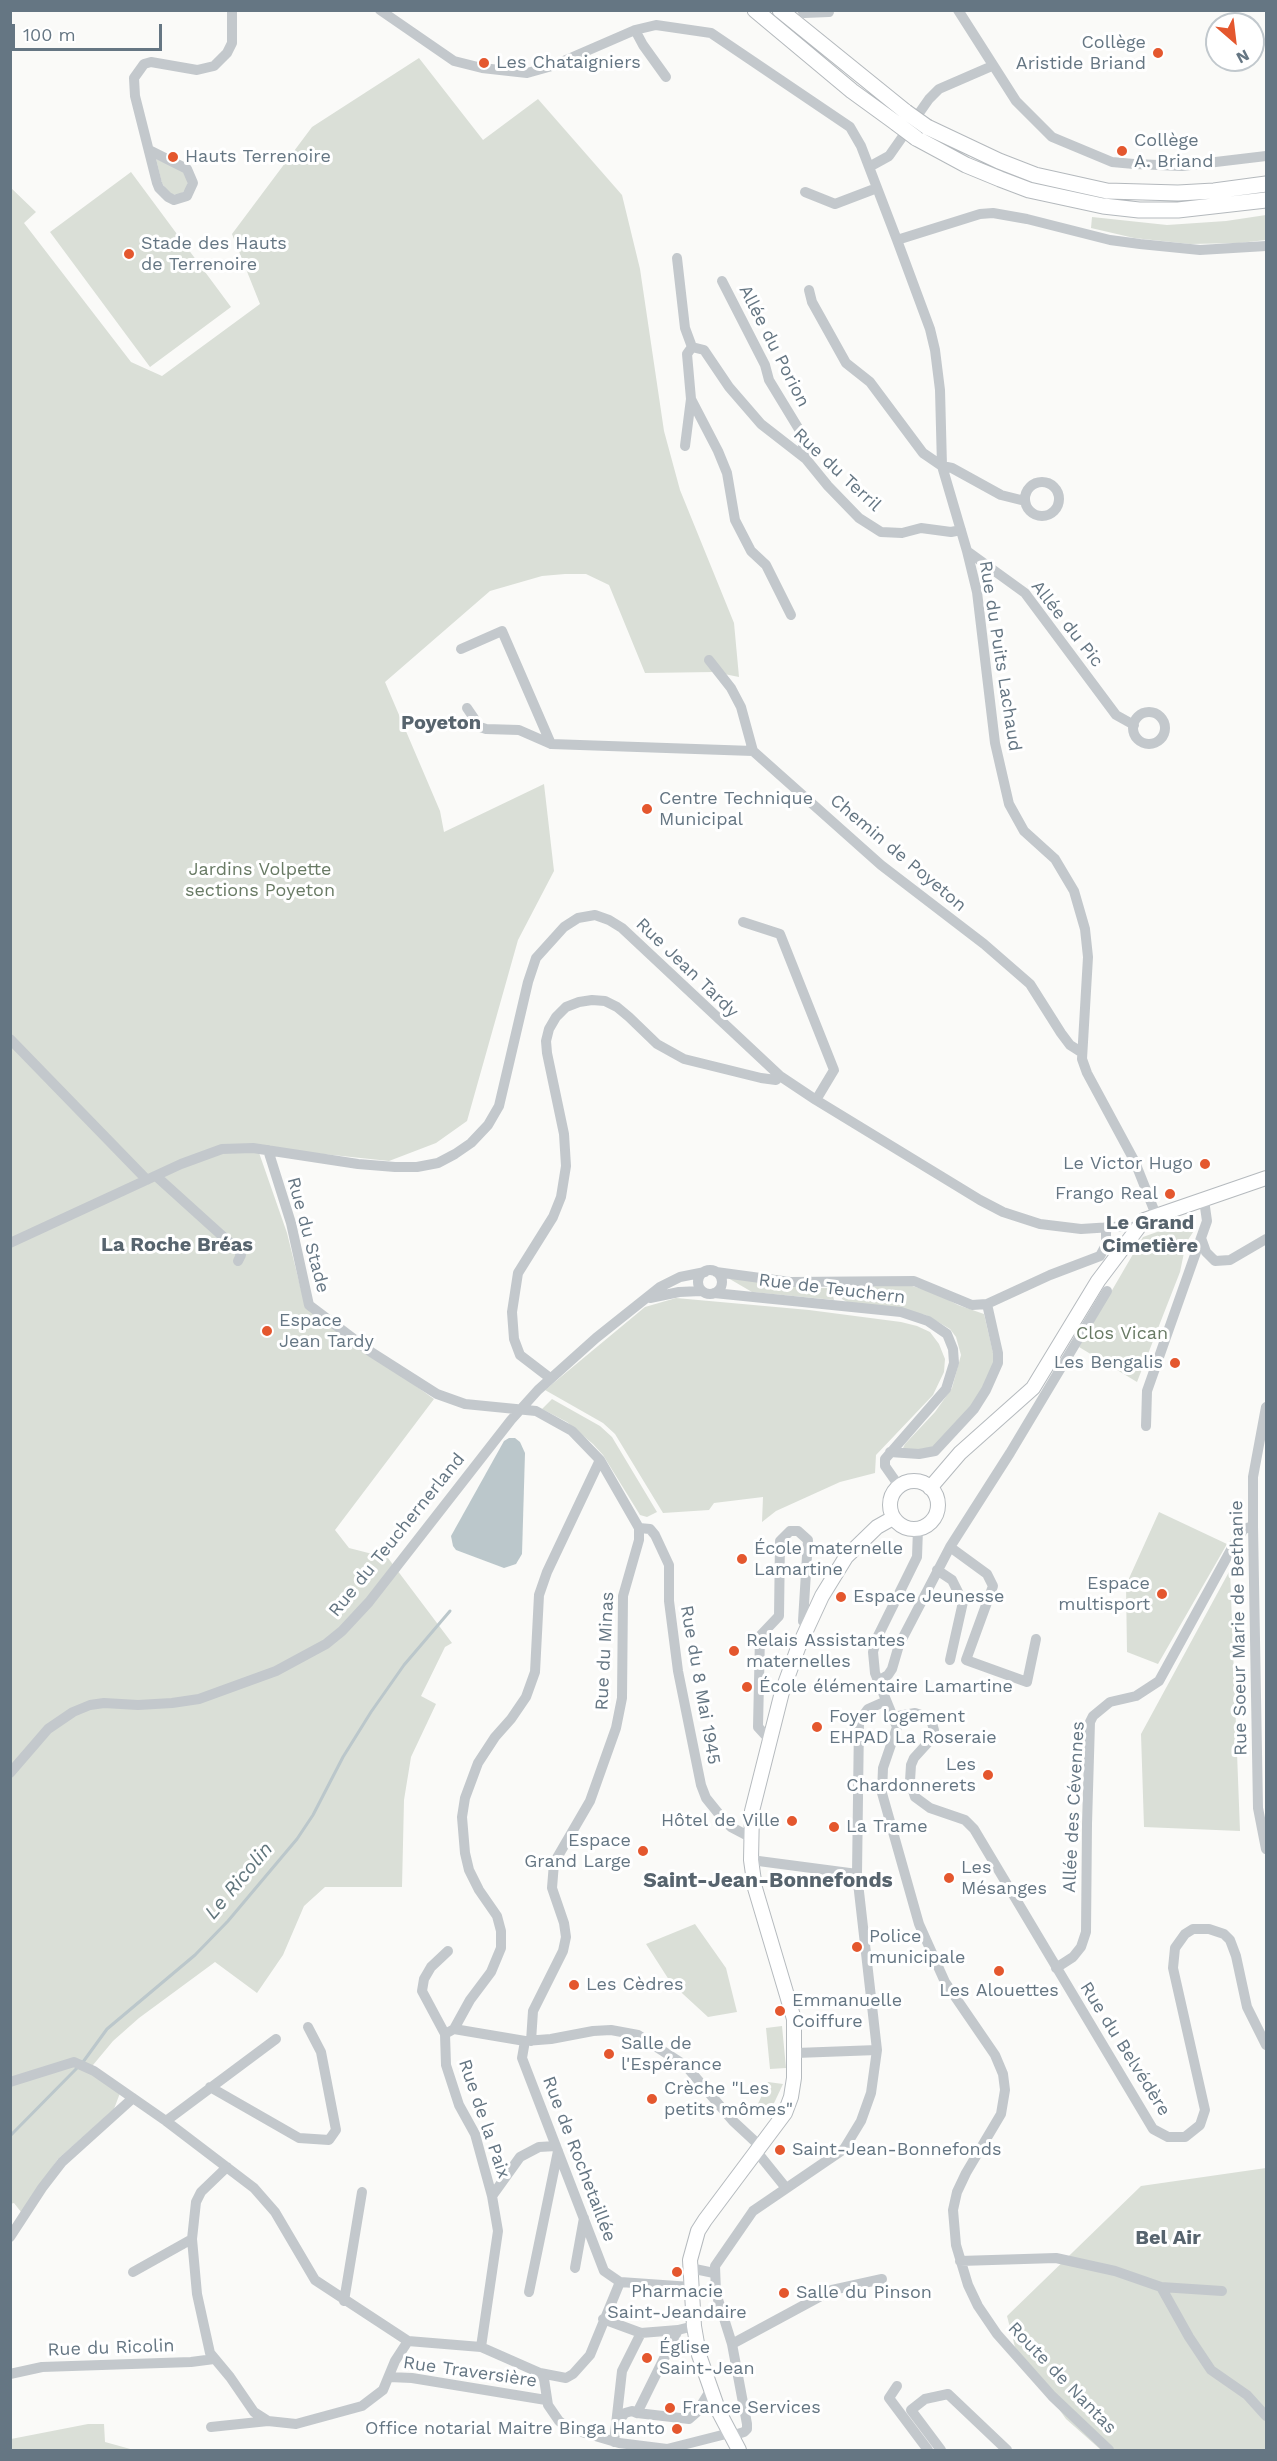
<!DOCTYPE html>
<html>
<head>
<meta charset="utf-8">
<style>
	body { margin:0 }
	#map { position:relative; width:1277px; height:2461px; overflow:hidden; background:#fafaf8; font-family:"Work Sans",sans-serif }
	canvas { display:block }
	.frame { position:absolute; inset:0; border:12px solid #657683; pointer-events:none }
	.north { position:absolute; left:1205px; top:12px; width:60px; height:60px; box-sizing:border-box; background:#fff; border:2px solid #c1c8cd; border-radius:50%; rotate:152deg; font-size:16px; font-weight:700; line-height:24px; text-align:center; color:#657683 }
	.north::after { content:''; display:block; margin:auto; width:21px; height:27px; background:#e4572e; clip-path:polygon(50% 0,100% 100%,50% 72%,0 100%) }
	.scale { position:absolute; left:12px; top:24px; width:150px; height:27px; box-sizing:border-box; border:3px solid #657683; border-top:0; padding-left:8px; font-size:18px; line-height:21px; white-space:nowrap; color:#657683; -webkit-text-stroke:4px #fff; paint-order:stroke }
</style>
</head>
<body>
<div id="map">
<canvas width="1277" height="2461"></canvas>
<div class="frame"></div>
<div class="north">N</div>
<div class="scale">100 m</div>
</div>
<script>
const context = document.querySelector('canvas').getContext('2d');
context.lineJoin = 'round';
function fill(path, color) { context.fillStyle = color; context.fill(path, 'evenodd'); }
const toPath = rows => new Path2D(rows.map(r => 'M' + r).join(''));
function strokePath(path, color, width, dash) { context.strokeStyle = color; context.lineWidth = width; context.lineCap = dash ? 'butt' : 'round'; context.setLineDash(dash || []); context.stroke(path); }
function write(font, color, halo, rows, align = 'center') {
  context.font = font + ' "Work Sans",sans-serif'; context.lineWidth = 6; context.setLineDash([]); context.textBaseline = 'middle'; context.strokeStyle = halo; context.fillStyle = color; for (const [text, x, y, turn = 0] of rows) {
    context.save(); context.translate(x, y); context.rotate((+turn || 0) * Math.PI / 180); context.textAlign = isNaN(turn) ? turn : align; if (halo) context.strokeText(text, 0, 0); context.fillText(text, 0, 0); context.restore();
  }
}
fill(toPath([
	[419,58,483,140,538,99,622,195,640,269,664,431,680,490,734,623,739,677,714,672,645,673,609,585,586,574,565,574,542,576,490,591,385,682,440,811,444,832,544,784,554,871,518,940,467,1121,436,1143,389,1161,257,1147,287,1233,305,1306,434,1399,335,1530,349,1548,388,1558,452,1643,445,1647,421,1696,436,1704,411,1757,404,1800,402,1887,325,1887,304,1906,283,1955,257,1993,215,1962,139,2018,113,2041,88,2071,120,2093,114,2109,58,2159,21,2212,14,2203,10,2204,10,187,36,212,24,223,131,362,162,376,260,304,232,234,312,127],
	[156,159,182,170,189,179,185,191,178,195,169,194,162,183],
	[131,172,231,307,150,367,50,232],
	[1266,215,1266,240,1239,243,1190,244,1134,238,1091,228,1092,217,1167,225,1226,221],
	[1182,1223,1195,1229,1186,1243,1180,1272,1137,1382,1079,1347,1143,1237],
	[728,1278,804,1288,831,1288,834,1300,752,1292],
	[909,1285,935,1293,958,1305,984,1314,995,1361,981,1395,933,1448,908,1450,903,1448,905,1444,935,1412,952,1388,961,1355,956,1337,950,1329,926,1315,847,1302,842,1299,840,1293,842,1289,852,1287],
	[676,1298,809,1310,901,1322,917,1326,930,1332,939,1344,945,1359,944,1372,933,1395,876,1455,875,1473,840,1482,776,1511,762,1522,763,1497,714,1503,709,1510,663,1513,615,1434,603,1423,545,1390,645,1307],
	[552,1399,600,1426,612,1437,657,1512,647,1517,640,1515,603,1455,593,1444,567,1422,542,1409],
	[1159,1512,1227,1544,1158,1664,1127,1652,1126,1585],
	[1230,1570,1240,1831,1144,1827,1141,1734],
	[695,1924,726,1968,737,2012,708,2017,671,1983,646,1944],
	[782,2026,786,2068,770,2069,766,2028],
	[768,2082,783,2084,768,2116,756,2108],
	[1266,2168,1266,2450,1101,2450,1066,2419,1015,2347,1007,2316,1141,2186],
	[88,2424,104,2424,105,2442,134,2450,11,2450,11,2439]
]), '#dadfd7');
fill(toPath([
	[509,1438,515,1438,520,1442,525,1453,522,1554,516,1564,504,1568,456,1550,453,1546,451,1536,504,1441]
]), '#bbc7cb');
strokePath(toPath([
	[83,2062,107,2029,195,1955,228,1921,297,1839,313,1815,343,1757,371,1712,404,1665,450,1611],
	[10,2136,78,2067]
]), '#bbc7cb', 3);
const major = toPath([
	'890 1505a24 24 0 1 1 48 0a24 24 0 1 1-48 0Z',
	[930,1488,960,1453,1033,1388,1098,1281,1144,1220,1266,1178],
	[739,2450,719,2412,699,2355,694,2326,690,2260,698,2231,705,2220,785,2113,791,2097,794,2078,794,2019,755,1888,751,1860,752,1811,782,1692,798,1648,822,1596,846,1557,877,1527,893,1518]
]);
const highway = toPath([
	[755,10,852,91,896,123],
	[780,10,906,112],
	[927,127,999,161,1035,175,1107,191,1178,193,1214,191,1266,184],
	[916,138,966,165,1000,179,1029,190,1103,206,1139,210,1178,210,1266,200]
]);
strokePath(major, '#b5babe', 16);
strokePath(highway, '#b4b9bd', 17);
strokePath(toPath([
	[380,10,454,61,482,68,527,73,552,66,635,30,656,25,711,33,850,127,861,146,897,240,930,329,935,350,940,390,942,466,967,551,977,592,995,743,1009,804,1024,831,1055,859,1074,891,1085,929,1088,957,1082,1059,1087,1073,1135,1162,1156,1215],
	[802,10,804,13,829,12],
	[958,10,1016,101,1052,137,1112,162,1134,164,1182,166,1266,156],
	[635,30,643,45,666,77],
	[149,150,187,169,193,183,187,196,174,200,168,197,159,188,157,183,135,96,134,78,144,64,151,62,197,70,214,66,227,53,232,43,232,10],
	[869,167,889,156,929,99,939,89,992,66],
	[805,192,835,204,877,188],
	[897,240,980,214,993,213,1027,219,1110,240,1140,244,1200,250,1266,246],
	[677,258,685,328,692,347],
	[722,281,765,365,769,380,800,431,806,459],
	[809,290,812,302,846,363,870,382,923,453,942,466,952,468,1001,495,1025,501],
	[692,347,704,350,729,387,761,424,806,459,828,486,859,518,881,532,902,533,921,528,951,532,961,530],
	[691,399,718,451,727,473,735,520,751,551,766,565,791,615],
	[685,446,691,399,687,354,692,347],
	'1025 499a17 17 0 1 1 34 0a17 17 0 1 1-34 0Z',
	[967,551,1025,593,1116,715,1134,725],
	[461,649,502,631,551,744],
	[709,660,731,688,741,707,753,751],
	[467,708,480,727,486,729,519,730,551,744,753,751,881,865,984,944,1030,984,1061,1033,1070,1045,1081,1052],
	'1133 728a16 16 0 1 1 32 0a16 16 0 1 1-32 0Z',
	[743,922,780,934,834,1070,816,1100],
	[10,1039,147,1180],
	[268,1150,291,1223,309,1305,371,1352,437,1394,465,1404,536,1411,572,1431,600,1460,639,1528,639,1540,623,1596,622,1698,616,1728,590,1801,554,1863,552,1888,564,1923,566,1937,563,1951,533,2011,531,2041],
	[156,1176,239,1251,241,1255,238,1261],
	[1201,1238,1206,1252,1215,1261,1230,1260,1266,1239],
	[10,1243,181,1164,222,1149,253,1148,358,1164,395,1167,417,1167,438,1163,455,1154,471,1143,488,1125,499,1106,528,982,536,958,564,927,578,918,595,915,609,920,622,928,780,1076,816,1100,980,1200,1003,1212,1040,1224,1081,1229,1128,1226,1134,1229],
	'698 1282a12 12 0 1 1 24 0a12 12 0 1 1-24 0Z',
	[716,1272,790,1282,914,1281,972,1305,987,1304],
	[714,1293,901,1312,928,1321,947,1334,953,1349,954,1363,946,1389,885,1459,885,1466,899,1486],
	[650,1298,679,1292,701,1291],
	[550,1378,520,1355,514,1339,512,1312,518,1273,553,1217,561,1197,566,1166,564,1134,547,1053,546,1041,549,1029,556,1017,566,1007,579,1002,592,1000,605,1001,617,1007,629,1017,657,1044,684,1059,761,1078,776,1080,780,1076],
	[1266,1407,1253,1477,1253,1526,1258,1808,1266,1849],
	[1146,1426,1147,1391,1207,1221,1204,1200],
	[890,1452,919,1454,935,1451,974,1409,986,1390,998,1363,998,1353,987,1304,1050,1275,1100,1256,1106,1245,1106,1227],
	[639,1528,650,1529,655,1535,669,1565,669,1601,678,1671,701,1785,706,1798,723,1819,731,1827,750,1837],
	[918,1529,917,1557,877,1638,873,1652,875,1673,897,1727,883,1768,882,1793,919,1924,945,1982,995,2055,1003,2074,1005,2090,1001,2114,966,2173,957,2192,953,2210,956,2245,968,2285,978,2306,997,2334,1052,2396,1109,2450],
	[950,1547,987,1574,993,1586,966,1660,1027,1682,1036,1639],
	[937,1570,952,1580,963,1602,950,1660],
	[878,1681,888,1675,892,1669,899,1645,950,1547,1010,1453,1107,1291],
	[893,1717,915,1713,927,1717,932,1723,934,1730,933,1737,914,1758,911,1765,910,1781,915,1797,930,1808,965,1820,974,1829,1153,2129,1168,2137,1185,2137,1200,2125,1205,2110,1173,1968,1175,1948,1185,1934,1193,1929,1209,1929,1224,1934,1230,1940,1236,1956,1247,2007,1266,2045],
	[769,1739,758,1727,760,1636,779,1616,780,1541,790,1531,798,1531,808,1540,803,1621,809,1623],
	[10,1773,48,1729,73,1712,90,1705,104,1703,138,1705,172,1703,199,1699,276,1671,326,1644,342,1631,369,1602,511,1420,538,1390,596,1338,660,1287,680,1277,705,1272],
	[751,1860,857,1874],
	[448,1951,431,1967,424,1979,422,1991,445,2034,446,2065,459,2105,475,2134,492,2196,498,2231,481,2347],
	[1056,1968,1073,1957,1081,1947,1086,1932,1087,1824,1090,1722,1093,1716,1110,1702,1136,1696,1159,1681,1238,1537,1244,1529,1253,1526],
	[454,2029,525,2041,551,2039,593,2031,611,2030,638,2035,686,2066,733,2121,761,2147],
	[445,2034,454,2029,470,2000,491,1972,501,1948,501,1931,497,1916,479,1890,469,1870,465,1853,462,1817,465,1798,478,1763,495,1737,511,1719,526,1697,535,1672,539,1595,547,1572,600,1460],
	[525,2041,522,2058,604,2271,620,2282],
	[796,2053,877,2050],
	[10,2082,74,2062,94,2071,166,2121,254,2188,275,2212,315,2280,408,2341,481,2347,540,2373,566,2378,573,2374,590,2355,620,2282,691,2287],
	[210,2087,299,2138,329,2140,336,2130,321,2052,308,2027],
	[166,2121,276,2039],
	[757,2152,786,2188],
	[227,2167,201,2192,196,2202,192,2239,197,2294,210,2353,230,2377,254,2412,268,2421],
	[492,2196,520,2157,539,2147,556,2146],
	[10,2237,42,2188,62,2162,133,2098],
	[960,2261,1056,2258,1115,2271,1161,2287,1222,2291],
	[575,2268,584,2218],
	[690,2268,714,2273],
	[133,2272,192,2239],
	[1161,2287,1189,2337,1211,2370,1247,2395,1266,2416],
	[529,2292,558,2151],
	[344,2301,362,2192],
	[603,2319,641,2333,678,2330],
	[732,2344,832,2290,882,2279],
	[540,2373,544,2379,548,2405,559,2421,568,2428,619,2443,667,2449,730,2433],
	[10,2374,42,2367,191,2362,214,2359],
	[389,2377,412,2378,546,2400],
	[897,2386,889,2398,928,2450],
	[637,2413,689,2419,697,2412,710,2391],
	[616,2424,625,2413,632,2411,637,2413,678,2330,694,2326],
	[211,2427,268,2421,296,2424,362,2406,383,2390,395,2361,408,2341],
	[731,2436,744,2432,747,2429,747,2424,732,2344,716,2293,715,2266,753,2211,844,2149,861,2121,871,2093,877,2050,857,1874,859,1721,868,1709,886,1701],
	[614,2442,622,2371,641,2333],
	[941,2450,911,2410,925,2399,948,2394,1007,2450]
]), '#c3c8cc', 10);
strokePath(major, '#fff', 14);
strokePath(highway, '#fff', 15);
const highwayBridge = toPath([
	[906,112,927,127],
	[896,123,916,138]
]);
strokePath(highwayBridge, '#b4b9bd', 17, []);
strokePath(highwayBridge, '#fff', 15);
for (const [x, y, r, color] of [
	[1158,53,6,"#e4572e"],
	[484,63,6,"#e4572e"],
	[1122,151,6,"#e4572e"],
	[173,157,6,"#e4572e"],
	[129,254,6,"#e4572e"],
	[647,809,6,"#e4572e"],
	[1205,1164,6,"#e4572e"],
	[1170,1194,6,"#e4572e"],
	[267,1331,6,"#e4572e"],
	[1175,1363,6,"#e4572e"],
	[742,1559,6,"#e4572e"],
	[1162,1594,6,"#e4572e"],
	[841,1597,6,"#e4572e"],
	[734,1651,6,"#e4572e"],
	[747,1687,6,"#e4572e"],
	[817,1727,6,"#e4572e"],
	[988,1775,6,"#e4572e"],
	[792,1821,6,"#e4572e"],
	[834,1827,6,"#e4572e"],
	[643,1851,6,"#e4572e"],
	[949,1878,6,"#e4572e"],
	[857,1947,6,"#e4572e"],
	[999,1971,6,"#e4572e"],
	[574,1985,6,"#e4572e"],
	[780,2011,6,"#e4572e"],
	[609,2054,6,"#e4572e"],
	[652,2099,6,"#e4572e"],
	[780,2150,6,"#e4572e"],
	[677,2272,6,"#e4572e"],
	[784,2293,6,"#e4572e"],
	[647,2358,6,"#e4572e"],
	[670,2408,6,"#e4572e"],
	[677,2429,6,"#e4572e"]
]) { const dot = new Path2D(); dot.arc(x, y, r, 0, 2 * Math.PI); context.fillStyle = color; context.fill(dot); strokePath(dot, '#fff', 2); }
write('18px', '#657683', '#fff', [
	["Collège",1146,43,"right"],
	["Aristide Briand",1146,64,"right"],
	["Les Chataigniers",496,63],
	["Collège",1134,141],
	["A. Briand",1134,162],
	["Hauts Terrenoire",185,157],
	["Stade des Hauts",141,244],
	["de Terrenoire",141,265],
	["Centre Technique",659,799],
	["Municipal",659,820],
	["Le Victor Hugo",1193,1164,"right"],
	["Frango Real",1158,1194,"right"],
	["Espace",279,1321],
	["Jean Tardy",279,1342],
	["Les Bengalis",1163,1363,"right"],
	["École maternelle",754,1549],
	["Lamartine",754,1570],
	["Espace",1150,1584,"right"],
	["multisport",1150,1605,"right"],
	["Espace Jeunesse",853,1597],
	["Relais Assistantes",746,1641],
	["maternelles",746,1662],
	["École élémentaire Lamartine",759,1687],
	["Foyer logement",829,1717],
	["EHPAD La Roseraie",829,1738],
	["Les",976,1765,"right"],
	["Chardonnerets",976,1786,"right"],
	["Hôtel de Ville",780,1821,"right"],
	["La Trame",846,1827],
	["Espace",631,1841,"right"],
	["Grand Large",631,1862,"right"],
	["Les",961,1868],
	["Mésanges",961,1889],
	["Police",869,1937],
	["municipale",869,1958],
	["Les Cèdres",586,1985],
	["Les Alouettes",999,1991,"center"],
	["Emmanuelle",792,2001],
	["Coiffure",792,2022],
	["Salle de",621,2044],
	["l'Espérance",621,2065],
	["Crèche \"Les",664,2089],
	["petits mômes\"",664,2110],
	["Saint-Jean-Bonnefonds",792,2150],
	["Pharmacie",677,2292,"center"],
	["Saint-Jeandaire",677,2313,"center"],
	["Salle du Pinson",796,2293],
	["Église",659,2348],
	["Saint-Jean",659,2369],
	["France Services",682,2408],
	["Office notarial Maitre Binga Hanto",665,2429,"right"]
], 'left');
write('18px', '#657683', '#fff', [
	["Allée du Porion",774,346,63],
	["Rue du Terril",837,470,43],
	["Allée du Pic",1067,624,52],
	["Rue du Puits Lachaud",1000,656,81],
	["Chemin de Poyeton",898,853,40],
	["Rue Jean Tardy",687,968,44],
	["Rue du Stade",308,1235,75],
	["Rue de Teuchern",832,1289,7],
	["Rue du Teuchernerland",397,1535,-51],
	["Rue Soeur Marie de Bethanie",1239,1628,-91],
	["Rue du Minas",605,1651,-87],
	["Rue du 8 Mai 1945",700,1685,80],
	["Allée des Cévennes",1074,1807,-87],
	["Rue du Belvédère",1125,2049,58],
	["Rue de la Paix",484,2119,71],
	["Rue de Rochetaillée",579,2159,69],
	["Rue du Ricolin",111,2348,-2],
	["Rue Traversière",470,2372,8],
	["Route de Nantas",1062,2378,46]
]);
write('18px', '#687a64', '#fff', [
	["Jardins Volpette",260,870],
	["sections Poyeton",260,891],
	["Clos Vican",1122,1334]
]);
write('bold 20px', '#57646e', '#fff', [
	["Poyeton",441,723],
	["Le Grand",1150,1223],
	["Cimetière",1150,1246],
	["La Roche Bréas",177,1245],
	["Bel Air",1168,2238]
]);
write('italic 20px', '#60757c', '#fff', [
	["Le Ricolin",239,1881,-50]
]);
write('bold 21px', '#57646e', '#fff', [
	["Saint-Jean-Bonnefonds",768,1881]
]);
</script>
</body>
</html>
